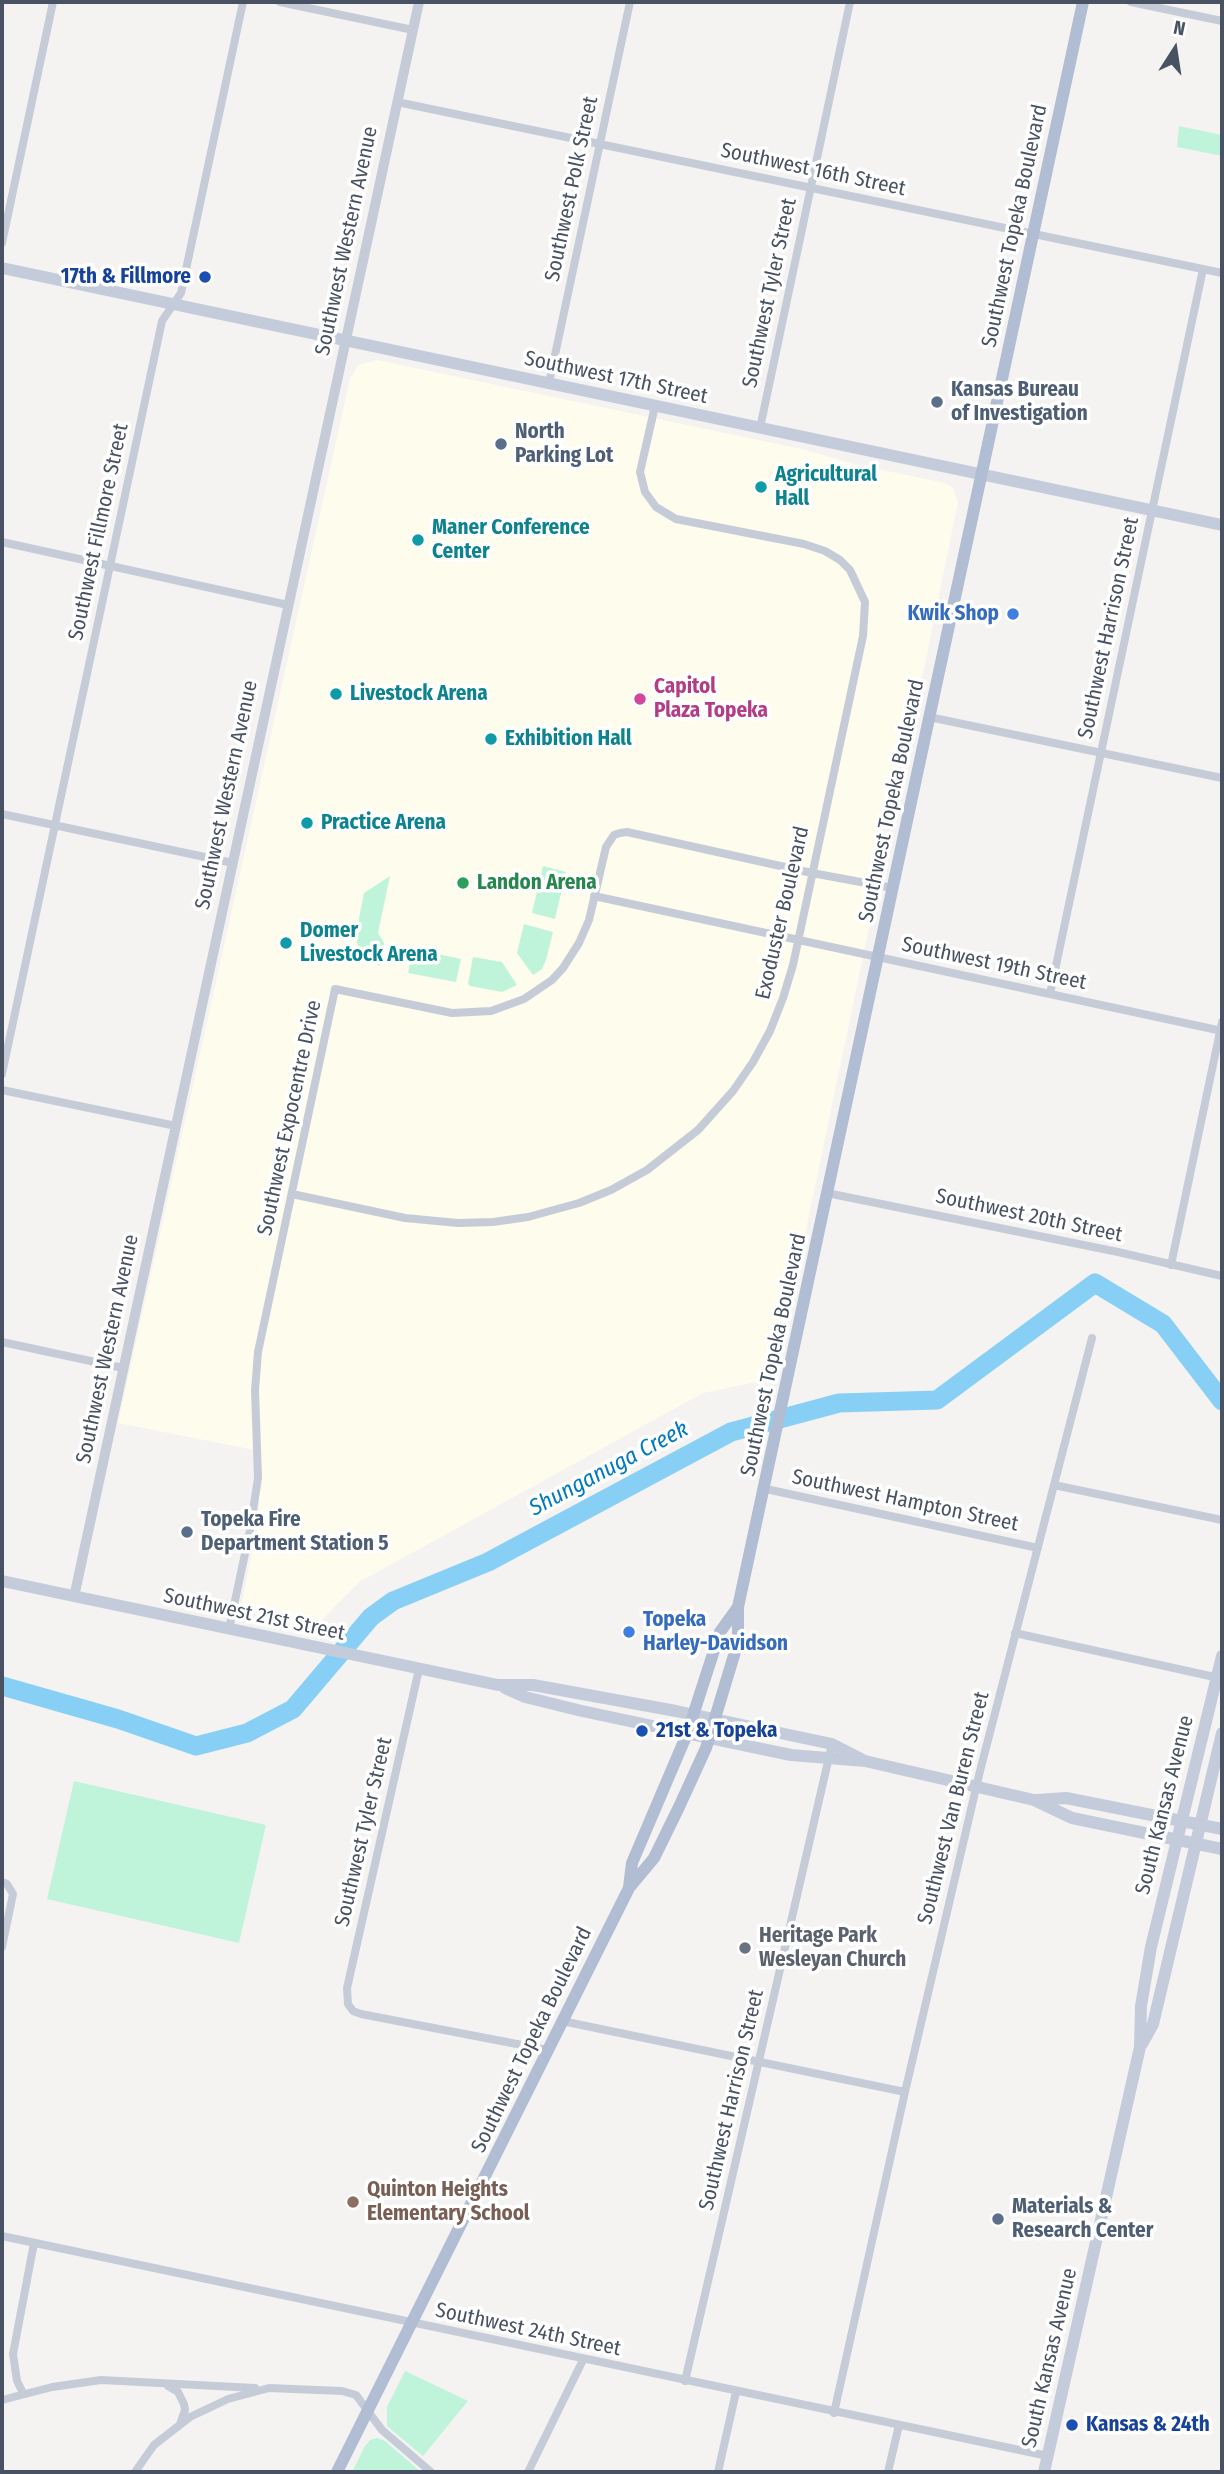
<!DOCTYPE html>
<html>
<head>
<meta charset="utf-8">
<style>
	body { margin:0 }
	#map { position:relative; width:1224px; height:2474px; overflow:hidden; background:#f5f3f2; font-family:"Fira Sans Condensed",sans-serif }
	canvas { display:block }
	.frame { position:absolute; inset:0; border:4px solid #485262; pointer-events:none }
	.north { position:absolute; left:1140px; top:14px; width:70px; height:70px; -webkit-text-stroke:5px #fff; paint-order:stroke; rotate:12deg; font-size:19px; font-weight:700; line-height:28px; text-align:center; color:#485262 }
	.north::after { content:''; display:block; margin:auto; width:24px; height:32px; background:#485262; clip-path:polygon(50% 0,100% 100%,50% 72%,0 100%) }
</style>
</head>
<body>
<div id="map">
<canvas width="1224" height="2474"></canvas>
<div class="frame"></div>
<div class="north">N</div>
</div>
<script>
const context = document.querySelector('canvas').getContext('2d');
context.lineJoin = 'round';
function fill(path, color) { context.fillStyle = color; context.fill(path, 'evenodd'); }
const toPath = rows => new Path2D(rows.map(r => 'M' + r).join(''));
function strokePath(path, color, width, dash) { context.strokeStyle = color; context.lineWidth = width; context.lineCap = dash ? 'butt' : 'round'; context.setLineDash(dash || []); context.stroke(path); }
function write(font, color, halo, rows, align = 'center') {
  context.font = font + ' "Fira Sans Condensed",sans-serif'; context.lineWidth = 7; context.setLineDash([]); context.textBaseline = 'middle'; context.strokeStyle = halo; context.fillStyle = color; for (const [text, x, y, turn = 0] of rows) {
    context.save(); context.translate(x, y); context.rotate((+turn || 0) * Math.PI / 180); context.textAlign = isNaN(turn) ? turn : align; if (halo) context.strokeText(text, 0, 0); context.fillText(text, 0, 0); context.restore();
  }
}
fill(toPath([
	[377,360,806,450,858,465,945,483,953,488,958,502,923,674,906,720,875,865,875,899,775,1378,703,1393,359,1582,309,1633,249,1612,242,1603,259,1517,260,1451,118,1423,350,379,358,365]
]), '#fefced');
fill(toPath([
	[1179,126,1222,135,1222,156,1177,147],
	[543,866,566,872,555,919,532,913],
	[390,876,378,933,384,943,380,966,370,962,362,954,357,943,356,934,364,893],
	[524,924,553,932,546,960,542,969,533,975,517,953],
	[413,949,461,959,456,982,408,973],
	[473,957,502,962,517,985,502,992,470,986,468,984],
	[74,1781,266,1825,239,1943,47,1899],
	[405,2371,468,2401,423,2456,387,2426,387,2407],
	[377,2438,385,2441,421,2472,352,2472,365,2446,370,2440]
]), '#bff4db');
strokePath(toPath([
	[2,1686,118,1719,196,1746,247,1733,293,1709,371,1617,393,1601,488,1562,731,1432,839,1403,937,1400,1095,1283,1163,1324,1222,1401]
]), '#88cff5', 19);
strokePath(toPath([
	[280,2,413,30],
	[1131,2,1222,21],
	[397,102,1222,273],
	[2,243,53,2],
	[549,383,630,2],
	[760,428,850,2],
	[2,542,288,605],
	[929,717,1222,778],
	[2,814,233,863],
	[594,896,1222,1031],
	[1050,994,1203,269],
	[2,1074,162,321,181,293,243,2],
	[2,1090,176,1126],
	[827,1193,1118,1252,1222,1276],
	[292,1194,405,1218,458,1223,493,1222,528,1217,579,1203,611,1190,647,1170,698,1130,733,1091,753,1062,770,1031,783,998,793,965,863,636,865,602,850,570,840,560,825,551,804,544,676,519,656,507,645,492,640,472,655,406],
	[1171,1265,1222,1022],
	[2,1342,123,1368],
	[1054,1485,1222,1520],
	[766,1489,1038,1548],
	[229,1629,250,1530,258,1478,255,1390,258,1352,335,989,452,1013,491,1011,524,999,552,980,563,968,579,943,589,920,606,847,614,835,620,833,627,832,812,873,893,888],
	[1015,1633,1219,1678],
	[419,1669,347,1988,348,2004,353,2011,361,2014,548,2050],
	[2,1882,7,1884,13,1894,2,1947],
	[562,2021,905,2092],
	[2,2236,1048,2456],
	[685,2381,832,1744],
	[168,2386,178,2392,184,2404,185,2410,180,2424],
	[23,2393,17,2381,13,2354,34,2243],
	[2,2400,52,2387,101,2380,255,2388],
	[834,2413,905,2092,980,1771,1092,1338],
	[135,2472,154,2445,190,2417,228,2399,269,2388,342,2391,356,2395,382,2430,431,2472],
	[528,2472,583,2360],
	[718,2472,736,2392],
	[888,2472,899,2425]
]), '#c5ccd8', 8);
strokePath(toPath([
	[74,1597,419,2]
]), '#c5ccd8', 10);
strokePath(toPath([
	[2,268,1222,525],
	[2,1581,498,1685,533,1685,676,1711,832,1744,865,1761],
	[505,1688,525,1697,582,1711,709,1738,791,1755,865,1761,1034,1800,1072,1818,1222,1849],
	[1037,1800,1066,1798,1222,1829],
	[1142,2044,1153,2024,1222,1733],
	[1044,2472,1140,2047,1141,2006,1151,1947,1222,1656]
]), '#c4ccdc', 12);
strokePath(toPath([
	[629,1887,632,1863,687,1734,720,1632,738,1607],
	[337,2472,629,1888,654,1858,679,1807,706,1748,738,1642,738,1607,1083,2]
]), '#b0bdd3', 12);
for (const [x, y, r, color] of [
	[205,277,7,"#1a4fb4"],
	[937,402,7,"#5c6f8a"],
	[501,444,7,"#5c6f8a"],
	[761,487,7,"#0f9aa8"],
	[418,540,7,"#0f9aa8"],
	[1013,614,7,"#3f7fe0"],
	[336,694,7,"#0f9aa8"],
	[640,699,7,"#d1479c"],
	[491,739,7,"#0f9aa8"],
	[307,823,7,"#0f9aa8"],
	[463,883,7,"#2e9e5b"],
	[286,943,7,"#0f9aa8"],
	[187,1532,7,"#5c6f8a"],
	[629,1632,7,"#3f7fe0"],
	[642,1731,7,"#1a4fb4"],
	[745,1948,7,"#6b7280"],
	[353,2202,7,"#8d6e63"],
	[998,2219,7,"#5c6f8a"],
	[1072,2425,7,"#1a4fb4"]
]) { const dot = new Path2D(); dot.arc(x, y, r, 0, 2 * Math.PI); context.fillStyle = color; context.fill(dot); strokePath(dot, '#fff', 2.5); }
write('21px', '#485262', '#fff', [
	["Southwest 16th Street",813,170,12],
	["Southwest Polk Street",572,189,-78],
	["Southwest Topeka Boulevard",1015,226,-78],
	["Southwest Western Avenue",347,241,-78],
	["Southwest Tyler Street",770,293,-78],
	["Southwest 17th Street",616,378,12],
	["Southwest Fillmore Street",99,532,-78],
	["Southwest Harrison Street",1109,628,-78],
	["Southwest Western Avenue",227,795,-78],
	["Southwest Topeka Boulevard",892,801,-78],
	["Exoduster Boulevard",783,913,-77],
	["Southwest 19th Street",994,964,12],
	["Southwest Expocentre Drive",290,1118,-78],
	["Southwest 20th Street",1029,1216,12],
	["Southwest Western Avenue",108,1349,-78],
	["Southwest Topeka Boulevard",774,1355,-78],
	["Southwest Hampton Street",905,1501,12],
	["Southwest 21st Street",254,1615,12],
	["South Kansas Avenue",1165,1805,-76],
	["Southwest Van Buren Street",954,1808,-76],
	["Southwest Tyler Street",364,1832,-77],
	["Southwest Topeka Boulevard",532,2040,-64],
	["Southwest Harrison Street",732,2100,-77],
	["Southwest 24th Street",528,2330,12],
	["South Kansas Avenue",1050,2358,-77]
]);
write('bold 21px', '#164399', '#fff', [
	["17th & Fillmore",191,277,"right"],
	["21st & Topeka",656,1731],
	["Kansas & 24th",1086,2425]
], 'left');
write('bold 21px', '#4e5e75', '#fff', [
	["Kansas Bureau",951,390],
	["of Investigation",951,414],
	["North",515,432],
	["Parking Lot",515,456],
	["Topeka Fire",201,1520],
	["Department Station 5",201,1544],
	["Materials &",1012,2207],
	["Research Center",1012,2231]
], 'left');
write('bold 21px', '#0d838f', '#fff', [
	["Agricultural",775,475],
	["Hall",775,499],
	["Maner Conference",432,528],
	["Center",432,552],
	["Livestock Arena",350,694],
	["Exhibition Hall",505,739],
	["Practice Arena",321,823],
	["Domer",300,931],
	["Livestock Arena",300,955]
], 'left');
write('bold 21px', '#366cbe', '#fff', [
	["Kwik Shop",999,614],
	["Topeka",643,1620,"left"],
	["Harley-Davidson",643,1644,"left"]
], 'right');
write('bold 21px', '#b23c85', '#fff', [
	["Capitol",654,687],
	["Plaza Topeka",654,711]
], 'left');
write('bold 21px', '#27864d', '#fff', [
	["Landon Arena",477,883]
], 'left');
write('bold 21px', '#5b616d', '#fff', [
	["Heritage Park",759,1936],
	["Wesleyan Church",759,1960]
], 'left');
write('bold 21px', '#785e54', '#fff', [
	["Quinton Heights",367,2190],
	["Elementary School",367,2214]
], 'left');
write('italic 23px', '#007abd', '#fff', [
	["Shunganuga Creek",609,1469,-28]
]);
</script>
</body>
</html>
